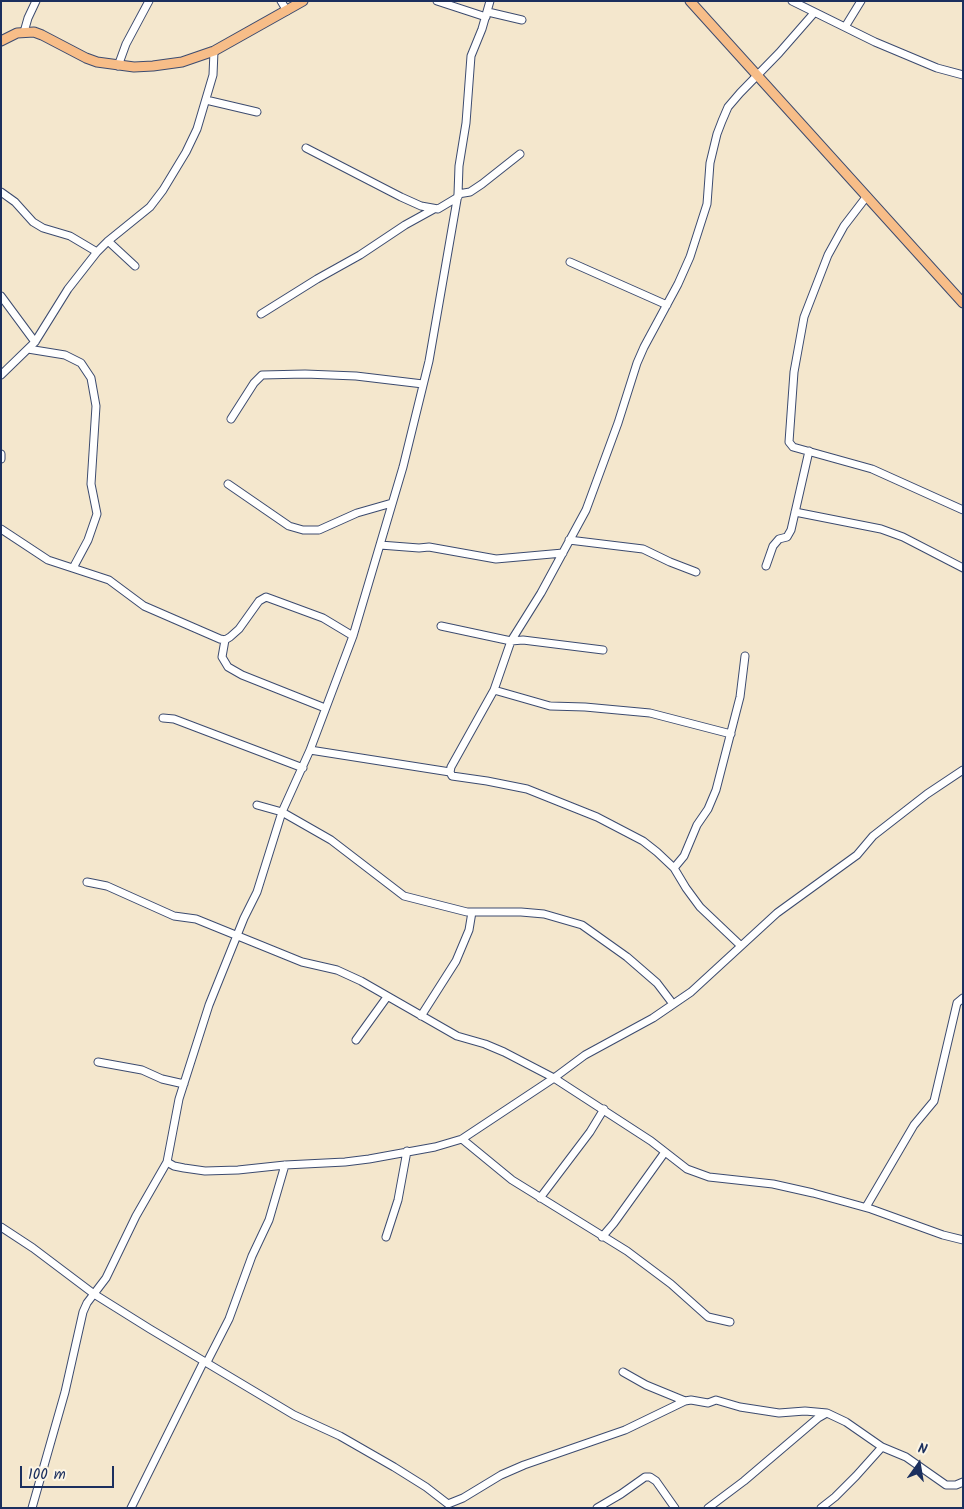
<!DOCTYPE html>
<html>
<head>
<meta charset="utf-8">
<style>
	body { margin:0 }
	#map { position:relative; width:964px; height:1509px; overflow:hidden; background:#f4e7cd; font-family:Kalam,sans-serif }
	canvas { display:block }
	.frame { position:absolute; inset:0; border:2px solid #1b2f5e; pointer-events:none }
	.north { position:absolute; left:894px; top:1439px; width:50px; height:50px; -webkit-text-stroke:4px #fcf5e5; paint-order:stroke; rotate:13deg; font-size:14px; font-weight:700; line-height:20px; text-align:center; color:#1b2f5e }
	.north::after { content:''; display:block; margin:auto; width:18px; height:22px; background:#1b2f5e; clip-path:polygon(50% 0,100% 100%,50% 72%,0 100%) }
	.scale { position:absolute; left:20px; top:1466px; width:94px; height:22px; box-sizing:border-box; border:2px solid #1b2f5e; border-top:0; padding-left:6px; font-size:15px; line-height:18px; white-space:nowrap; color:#1b2f5e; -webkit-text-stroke:4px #fcf5e5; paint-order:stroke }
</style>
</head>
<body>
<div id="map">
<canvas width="964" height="1509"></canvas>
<div class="frame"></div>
<div class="north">N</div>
<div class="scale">100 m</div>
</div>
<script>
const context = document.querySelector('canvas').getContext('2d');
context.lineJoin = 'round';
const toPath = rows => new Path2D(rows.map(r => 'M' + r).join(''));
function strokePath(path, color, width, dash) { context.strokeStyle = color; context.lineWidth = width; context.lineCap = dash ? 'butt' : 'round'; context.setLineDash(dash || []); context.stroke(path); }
const minor = toPath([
	[281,1,287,11],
	[437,1,486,17],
	[792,1,875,42,937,68,963,75],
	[488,12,522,20],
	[845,27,861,1],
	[24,32,28,18,36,1],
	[118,66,126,44,149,1],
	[206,100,257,112],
	[306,148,401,197,421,206,438,209,458,197],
	[1,192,15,202,33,222,43,228,70,236,97,252],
	[458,194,470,192,482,184,520,154],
	[867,196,844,226,828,255,804,317,794,372,789,442,793,447,872,469,963,510],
	[108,241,135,266],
	[570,262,667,305],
	[1,296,35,342],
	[261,314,317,279,360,255,405,225,434,209],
	[28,349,65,355,81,363,91,378,96,406,91,484,97,514,88,540,73,568],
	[1,375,35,342,68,289,97,252,108,241,150,207,163,190,186,152,197,129,213,75,214,51],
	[231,419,254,383,262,375,305,374,356,376,423,384],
	[1,454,1,459],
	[228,484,289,526,303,530,319,530,357,513,392,503],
	[795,512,881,529,903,537,963,568],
	[1,529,48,560,109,580,144,606,220,639,225,640,230,637,239,629,259,601,266,597,323,618,353,636],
	[569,540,643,549,670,562,696,572],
	[380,545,419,548,429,547,496,559,563,553],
	[766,566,773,546,779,539,787,537,791,530,809,451],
	[441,626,511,641,523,640,603,650],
	[225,640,222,657,228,667,242,675,325,708],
	[494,690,550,706,585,707,650,713,731,734],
	[163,718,174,719,303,768],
	[310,750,450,772,452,776,487,781,527,789,597,817,643,841,657,852,674,868,686,888,700,907,740,945],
	[450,772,451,767,494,690,511,641,541,593,586,510,618,423,637,363,644,347,678,284,690,257,707,204,710,163,717,134,722,121,728,107,740,93,779,53,814,13],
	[257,805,282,812,331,840,404,896,467,912,521,912,544,914,582,925,627,957,657,983,673,1004],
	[674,868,684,856,697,825,708,809,716,790,740,697,745,656],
	[87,882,107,886,174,916,196,919,302,962,337,970,361,981,457,1036,485,1044,504,1052,554,1078,651,1141,687,1169,709,1177,773,1184,813,1193,871,1209,943,1235,963,1240],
	[421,1016,456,961,469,930,472,912],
	[356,1040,387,997],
	[98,1062,142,1070,162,1079,184,1084],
	[462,1139,512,1180,627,1251,671,1284,708,1317,730,1322],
	[167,1162,174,1166,184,1168,205,1171,238,1170,285,1165,345,1162,369,1159,435,1147,462,1139,554,1078,585,1055,653,1018,691,992,777,913,857,855,873,836,927,794,963,770],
	[540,1198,590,1132,604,1109],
	[866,1207,914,1125,934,1101,957,1003,963,998],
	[1,1227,33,1248,94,1294,150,1329,294,1415,340,1436,394,1467,426,1487,448,1504,463,1498,501,1475,524,1465,625,1430,685,1401,691,1400,708,1403,716,1400,740,1407,779,1413,805,1411,827,1413,846,1422,882,1447,906,1457,946,1485,956,1485,963,1482],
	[386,1237,398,1200,407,1151],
	[602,1237,614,1223,665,1152],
	[623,1372,646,1385,685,1401],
	[32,1508,65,1392,83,1312,87,1303,106,1278,136,1216,167,1162,179,1099,209,1005,244,918,257,892,282,812,310,750,353,636,403,467,429,361,458,194,459,166,466,123,471,56,482,29,490,1],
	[131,1508,203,1363,207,1362,229,1319,252,1256,269,1220,285,1165],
	[597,1508,621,1494,645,1477,650,1477,656,1481,675,1508],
	[708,1508,744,1481,818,1418,825,1414],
	[821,1508,835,1497,856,1476,882,1447]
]);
const major = toPath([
	[690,1,963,303],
	[1,41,17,33,34,32,42,35,86,58,97,62,134,67,153,66,182,62,214,51,303,1]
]);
strokePath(minor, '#3c4b6f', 9);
strokePath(major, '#3c4b6f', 11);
strokePath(minor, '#fff', 7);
strokePath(major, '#f7bd88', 9);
</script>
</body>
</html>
